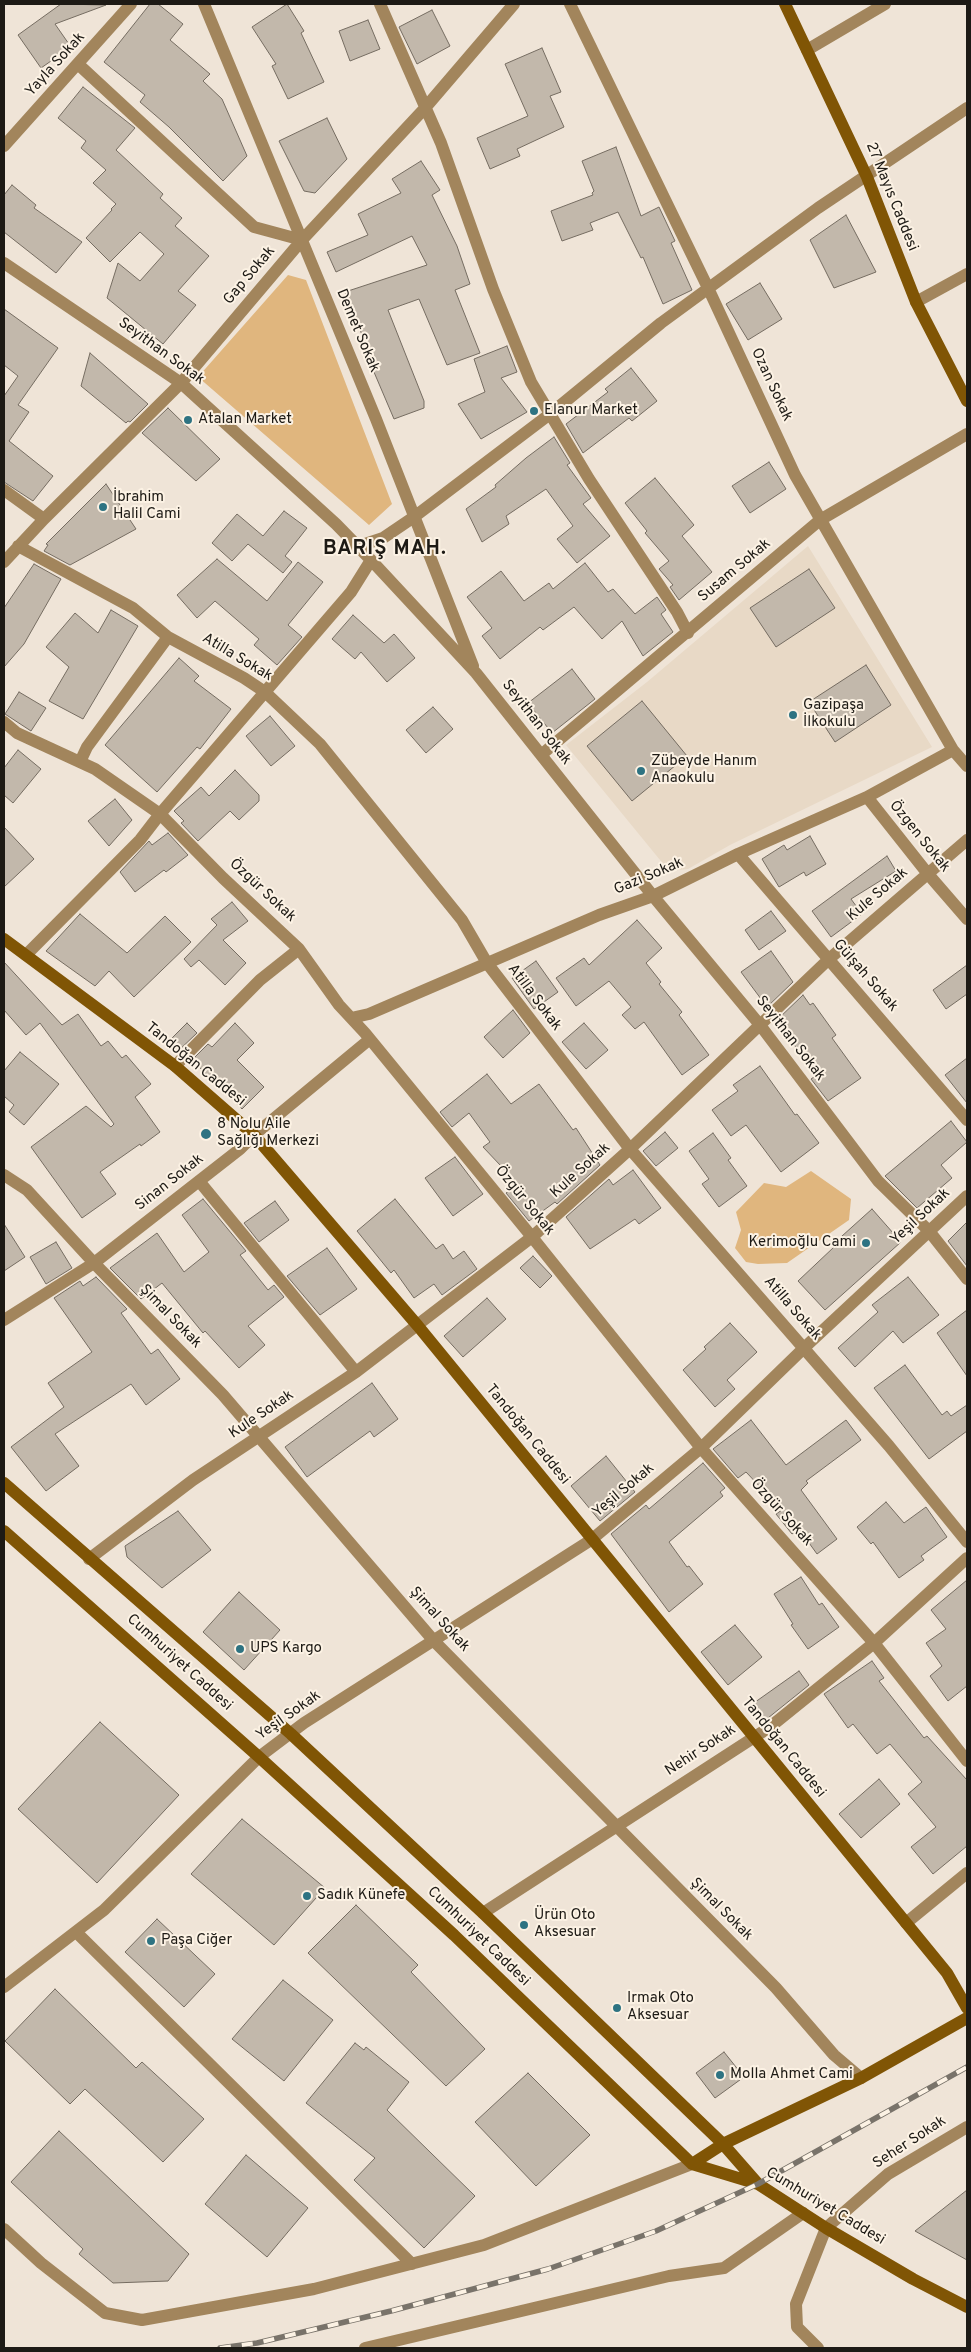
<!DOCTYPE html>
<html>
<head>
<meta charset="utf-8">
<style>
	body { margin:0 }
	#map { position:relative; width:971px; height:2352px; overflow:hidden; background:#efe4d7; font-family:Overpass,sans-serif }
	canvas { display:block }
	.frame { position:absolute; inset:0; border:5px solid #1d1a15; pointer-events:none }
</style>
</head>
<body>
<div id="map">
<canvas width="971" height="2352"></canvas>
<div class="frame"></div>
</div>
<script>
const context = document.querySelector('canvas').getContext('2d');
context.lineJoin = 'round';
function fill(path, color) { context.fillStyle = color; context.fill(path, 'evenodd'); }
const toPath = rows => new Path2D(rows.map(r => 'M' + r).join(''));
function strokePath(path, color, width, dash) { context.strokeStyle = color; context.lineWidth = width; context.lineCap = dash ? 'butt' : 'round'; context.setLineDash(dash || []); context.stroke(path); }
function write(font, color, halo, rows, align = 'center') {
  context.font = font + ' Overpass,sans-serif'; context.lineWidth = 4; context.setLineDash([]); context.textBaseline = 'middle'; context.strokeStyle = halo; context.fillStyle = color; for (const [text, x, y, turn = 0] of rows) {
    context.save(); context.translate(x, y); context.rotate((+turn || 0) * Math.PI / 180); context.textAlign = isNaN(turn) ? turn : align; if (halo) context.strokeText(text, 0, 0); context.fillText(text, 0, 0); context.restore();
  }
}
fill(toPath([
	[808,546,932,747,730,845,688,869,669,871,566,745,647,682]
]), '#e8d9c6');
fill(toPath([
	[288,275,306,280,392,504,369,525,198,377],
	[811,1171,851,1199,849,1220,787,1263,758,1264,746,1262,735,1248,741,1230,736,1212,764,1183,786,1187]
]), '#e0b67e');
const building = toPath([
	[61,4,106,5,55,24,71,47,41,68,18,35,61,4],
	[150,4,158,4,183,24,170,40,210,74,203,81,222,99,247,156,223,181,169,127,140,102,145,95,104,62,150,4],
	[287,4,304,31,301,33,324,82,288,99,272,66,276,64,252,27,287,4],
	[432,10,450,46,417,64,399,27,432,10],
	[368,20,380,49,350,61,339,31,368,20],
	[542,48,561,92,550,96,564,127,517,149,520,156,490,169,477,138,528,116,505,64,542,48],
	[83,87,135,128,116,150,163,194,160,198,182,218,175,226,209,256,178,291,196,305,163,344,107,298,118,263,140,281,164,254,140,232,110,262,86,238,112,210,111,209,116,204,93,183,106,170,81,148,86,141,58,118,83,87],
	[327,118,347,159,315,193,304,191,279,141,327,118],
	[616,147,641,216,659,207,675,241,671,243,692,290,663,304,643,257,641,258,618,212,590,223,593,230,562,241,551,211,593,195,592,193,594,191,582,161,616,147],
	[421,161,440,190,432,195,457,246,470,284,455,290,480,353,447,365,419,299,388,310,424,401,424,408,394,419,365,351,368,350,345,292,427,265,412,236,336,272,327,252,368,235,358,214,401,193,392,179,421,161],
	[12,185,36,205,34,208,82,242,56,273,4,232,4,195,12,185],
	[846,215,876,272,834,288,810,240,846,215],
	[760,283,782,319,748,340,726,304,760,283],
	[4,309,58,348,18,405,29,412,9,441,53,476,33,501,4,482,4,396,18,376,4,365,4,309],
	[507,346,517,372,501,378,527,412,481,439,458,404,485,392,474,359,507,346],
	[90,353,148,404,130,422,128,421,126,423,81,386,90,353],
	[631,368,657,401,632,421,629,418,583,453,566,424,608,392,605,389,631,368],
	[168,408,220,459,196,481,142,433,168,408],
	[554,437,570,463,567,465,591,498,583,504,610,536,577,563,557,539,573,526,546,489,506,516,509,524,482,542,466,509,496,487,495,485,526,458,554,437],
	[769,462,786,489,750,513,732,486,769,462],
	[655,478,694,525,682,536,712,572,679,600,670,587,673,585,659,569,669,561,645,533,647,531,625,503,655,478],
	[106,484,136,529,70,565,44,551,48,545,46,544,106,484],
	[284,511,307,528,285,556,292,562,283,573,248,544,232,561,212,543,237,514,263,536,284,511],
	[217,559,267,601,298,562,323,582,288,625,302,637,277,665,254,645,259,639,215,601,197,618,177,595,217,559],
	[585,563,608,592,613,589,635,614,657,597,666,610,661,614,673,632,643,656,622,621,602,639,574,607,543,630,540,627,500,659,482,636,492,628,467,597,501,571,524,601,549,583,553,589,585,563],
	[34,564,61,579,24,644,4,667,4,608,34,564],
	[809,569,835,608,776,647,750,608,809,569],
	[111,610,138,626,83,719,49,701,69,667,46,647,75,613,98,633,111,610],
	[353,615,384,643,394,634,415,658,387,682,361,652,355,659,332,639,353,615],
	[179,658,199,676,194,681,231,709,200,749,197,747,157,792,105,745,179,658],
	[866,665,891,705,835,742,809,702,866,665],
	[572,669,595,699,552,733,528,703,572,669],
	[19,692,46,708,31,731,5,714,19,692],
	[642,701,687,756,632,801,587,746,642,701],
	[433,707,453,729,426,753,406,730,433,707],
	[270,716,295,746,271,766,246,736,270,716],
	[18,750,41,769,13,803,4,795,4,768,18,750],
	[235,770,259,795,259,801,239,820,230,811,198,841,181,823,184,821,174,811,201,787,209,796,235,770],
	[115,799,132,820,109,846,88,821,115,799],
	[4,827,34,859,4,887,4,827],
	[168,833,188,855,166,872,164,870,135,892,120,872,149,841,152,845,168,833],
	[810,836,826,864,806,876,804,872,779,887,762,859,784,845,787,850,810,836],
	[887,856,896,871,851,899,862,914,831,937,812,911,887,856],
	[232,902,248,921,223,940,246,963,225,985,199,960,191,967,184,959,217,925,211,919,232,902],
	[771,911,786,931,759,950,745,930,771,911],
	[80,914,127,953,165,916,191,942,134,997,109,971,95,986,46,951,80,914],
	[637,920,662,948,646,963,661,982,659,984,682,1012,679,1015,709,1055,682,1075,644,1022,635,1029,622,1015,631,1007,609,981,576,1006,556,978,584,958,589,965,637,920],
	[771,951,793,982,767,1007,741,972,771,951],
	[536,961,558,992,534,1009,512,978,536,961],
	[4,962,62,1025,78,1014,101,1046,108,1041,122,1058,126,1055,151,1084,135,1097,160,1132,141,1146,140,1144,100,1172,116,1194,82,1218,31,1147,86,1106,111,1127,114,1124,40,1023,26,1035,4,1010,4,962],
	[967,965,967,994,946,1009,933,990,967,965],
	[803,995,810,1005,813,1003,836,1035,832,1038,861,1078,828,1101,811,1079,817,1075,776,1021,803,995],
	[513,1010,530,1033,503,1058,484,1037,513,1010],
	[187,1023,197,1033,176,1053,166,1044,187,1023],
	[235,1023,254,1043,237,1060,264,1087,242,1109,192,1060,208,1044,212,1047,235,1023],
	[584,1023,608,1050,586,1069,562,1042,584,1023],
	[20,1052,59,1084,24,1125,9,1112,14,1105,4,1096,4,1071,20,1052],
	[967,1058,967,1103,945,1075,967,1058],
	[760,1066,795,1115,797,1114,819,1143,781,1172,746,1125,731,1136,712,1110,738,1091,733,1085,760,1066],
	[487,1074,511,1104,539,1084,573,1130,576,1128,600,1165,557,1204,555,1202,529,1221,506,1193,518,1184,483,1147,490,1142,469,1113,452,1127,440,1112,487,1074],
	[951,1121,967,1142,941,1165,952,1178,917,1208,885,1176,951,1121],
	[665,1132,678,1148,656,1166,643,1151,665,1132],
	[713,1133,731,1158,728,1160,747,1186,719,1207,702,1184,709,1179,689,1151,713,1133],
	[455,1157,483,1194,453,1216,425,1178,455,1157],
	[633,1170,661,1208,639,1224,635,1219,590,1249,566,1217,609,1179,613,1185,633,1170],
	[203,1199,246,1251,240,1255,268,1290,274,1285,284,1297,248,1326,265,1345,239,1368,205,1331,203,1333,162,1283,141,1299,110,1268,157,1233,184,1272,209,1252,182,1215,203,1199],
	[395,1199,436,1249,443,1244,453,1259,464,1251,477,1269,442,1295,434,1284,414,1298,394,1270,391,1273,357,1231,395,1199],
	[275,1201,289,1220,259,1242,244,1223,275,1201],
	[872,1209,901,1242,825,1310,798,1281,834,1247,832,1245,872,1209],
	[967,1222,967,1266,948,1241,967,1222],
	[4,1224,25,1257,4,1271,4,1224],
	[56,1242,72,1268,46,1284,30,1257,56,1242],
	[327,1248,357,1289,320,1315,287,1276,327,1248],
	[533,1256,552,1276,540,1288,520,1268,533,1256],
	[96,1277,127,1309,121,1313,151,1354,158,1349,180,1379,146,1405,131,1384,55,1434,79,1466,46,1491,11,1447,64,1407,48,1383,92,1352,54,1298,80,1281,83,1286,96,1277],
	[908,1277,939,1315,903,1343,893,1331,855,1367,838,1348,878,1312,872,1305,908,1277],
	[487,1298,506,1319,463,1357,444,1336,487,1298],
	[967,1310,967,1376,937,1333,967,1310],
	[730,1323,757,1352,727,1380,735,1389,715,1407,683,1370,706,1349,704,1347,730,1323],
	[905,1365,942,1415,947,1411,951,1416,967,1405,967,1431,929,1459,874,1388,905,1365],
	[372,1383,398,1419,374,1437,370,1431,307,1477,285,1447,372,1383],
	[751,1420,786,1465,846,1420,861,1440,806,1481,808,1483,801,1490,837,1539,817,1554,799,1529,792,1534,776,1514,782,1510,746,1472,738,1478,713,1449,751,1420],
	[606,1456,635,1492,600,1521,571,1486,606,1456],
	[703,1463,725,1488,720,1492,723,1496,669,1542,687,1567,689,1566,703,1584,669,1612,611,1534,646,1505,649,1509,703,1463],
	[886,1502,904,1523,926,1507,947,1537,921,1556,924,1560,899,1578,873,1542,871,1544,857,1527,886,1502],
	[178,1511,211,1550,162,1588,127,1557,125,1546,178,1511],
	[801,1577,819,1605,822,1603,839,1627,808,1649,791,1625,793,1624,774,1594,801,1577],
	[967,1580,967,1686,948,1701,930,1676,942,1666,926,1643,946,1629,931,1610,967,1580],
	[239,1592,280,1630,244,1670,203,1632,239,1592],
	[735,1625,762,1657,728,1685,701,1652,735,1625],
	[872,1661,884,1678,879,1681,924,1738,927,1736,967,1780,967,1846,933,1874,911,1847,936,1827,908,1794,922,1782,890,1744,877,1754,853,1724,848,1728,824,1694,872,1661],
	[799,1671,809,1685,763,1722,751,1705,799,1671],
	[100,1722,179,1795,97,1883,18,1809,100,1722],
	[879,1779,900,1804,861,1838,839,1814,879,1779],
	[242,1819,325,1888,274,1945,191,1874,242,1819],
	[356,1905,418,1965,411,1972,485,2049,446,2086,308,1953,356,1905],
	[157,1919,215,1974,184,2007,125,1952,157,1919],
	[283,1980,333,2020,284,2081,232,2039,283,1980],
	[55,1989,136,2068,142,2062,204,2119,163,2162,85,2089,70,2104,5,2041,55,1989],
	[355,2043,364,2050,366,2047,409,2082,387,2110,475,2196,424,2248,354,2180,375,2158,306,2103,355,2043],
	[724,2052,744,2077,715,2098,696,2073,724,2052],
	[528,2073,590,2135,536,2186,475,2122,528,2073],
	[59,2131,189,2254,168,2281,113,2283,79,2254,83,2249,11,2182,59,2131],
	[246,2155,308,2208,267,2257,205,2204,246,2155],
	[967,2190,967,2260,915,2231,967,2190]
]);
fill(building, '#c2b8ab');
strokePath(building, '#756c61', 1);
strokePath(toPath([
	[204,4,376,419,473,666],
	[380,4,441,143,493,289,531,382,589,479,677,612,688,633],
	[570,4,709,290,795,475,953,750,967,766],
	[807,50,885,4],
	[79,65,254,227,302,240],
	[4,146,131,4],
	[4,263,181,383,336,524,371,560,476,673,653,896,760,1025,878,1181,929,1231,967,1279],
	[916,302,967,274],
	[4,490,44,519],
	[18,546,133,608,168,637,244,678,265,692,320,744,462,920,487,963,630,1149,889,1446,967,1542],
	[356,547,383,538,414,517,550,414,661,323,818,208,967,108],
	[4,562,44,519,181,383,302,240,425,108,514,4],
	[4,722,17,733,95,769,160,814,223,878,299,949,339,1005,365,1033,532,1237,701,1448,874,1643,967,1761],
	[541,755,820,520,967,434],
	[80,762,87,747,168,637],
	[867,797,928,874,967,919],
	[738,854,967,1120],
	[26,955,140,840,160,814,351,592,371,560],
	[351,1018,369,1014,599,915,653,896,738,854,867,797,953,750],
	[175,1066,260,980,299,949],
	[4,1175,27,1190,94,1263,223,1395,434,1641,776,1988,834,2055,861,2078],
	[199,1181,356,1372],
	[4,1320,94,1263,240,1149,254,1135,370,1039],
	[89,1559,193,1480,356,1372,532,1237,630,1149,829,959,967,840],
	[483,1913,770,1727,874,1643,967,1558],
	[906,1923,967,1873],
	[76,1932,412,2264],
	[4,1987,104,1910,259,1757,304,1723,591,1540,701,1448,804,1348,967,1196],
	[4,2229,41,2263,105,2313,142,2320,314,2289,484,2245,692,2164],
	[365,2348,669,2276,724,2268,803,2213],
	[818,2348,797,2327,796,2304,826,2228,888,2174,967,2127]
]), '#a2855c', 12);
strokePath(toPath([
	[785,4,867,177,916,302,967,401],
	[4,939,175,1066,254,1135,418,1326,947,1973,967,2008],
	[4,1483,291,1734,483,1913,723,2144,758,2184],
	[4,1531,259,1757,454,1935,692,2164,758,2184,826,2228,913,2279,967,2307],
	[692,2164,723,2144,861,2078,967,2018]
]), '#805505', 12);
const rail = toPath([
	[220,2348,257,2343,391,2311,548,2269,656,2231,758,2184,967,2067]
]);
strokePath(rail, '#79736a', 5.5);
strokePath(rail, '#fcf2e4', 4, [11]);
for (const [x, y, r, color] of [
	[534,411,5,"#2e7382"],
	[188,420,5,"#2e7382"],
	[103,507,5,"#2e7382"],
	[793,715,5,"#2e7382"],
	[641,771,5,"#2e7382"],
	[206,1134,6,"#2e7382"],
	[866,1243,5,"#2e7382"],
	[240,1649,5,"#2e7382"],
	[307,1896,5,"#2e7382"],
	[524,1925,5,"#2e7382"],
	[151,1941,5,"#2e7382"],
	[617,2008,5,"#2e7382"],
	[720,2075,5,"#2e7382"]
]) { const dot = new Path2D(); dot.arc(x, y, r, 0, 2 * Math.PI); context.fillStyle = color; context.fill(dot); strokePath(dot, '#fcf2e4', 2); }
write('15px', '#1d1a15', '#fcf2e4', [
	["Yayla Sokak",56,65,-48],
	["27 Mayıs Caddesi",891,197,68],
	["Gap Sokak",250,276,-50],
	["Demet Sokak",357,331,67],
	["Seyithan Sokak",161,352,36],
	["Ozan Sokak",771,385,65],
	["Susam Sokak",735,571,-40],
	["Atilla Sokak",237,658,31],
	["Seyithan Sokak",536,723,52],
	["Özgen Sokak",919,837,51],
	["Gazi Sokak",649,877,-23],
	["Özgür Sokak",262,891,43],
	["Kule Sokak",878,895,-40],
	["Gülşah Sokak",865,976,49],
	["Atilla Sokak",534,998,53],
	["Seyithan Sokak",790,1039,52],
	["Tandoğan Caddesi",195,1065,39],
	["Kule Sokak",581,1171,-42],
	["Sinan Sokak",170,1183,-38],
	["Özgür Sokak",524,1201,51],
	["Yeşil Sokak",921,1217,-43],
	["Atilla Sokak",792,1309,49],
	["Şimal Sokak",170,1317,46],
	["Kule Sokak",262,1415,-34],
	["Tandoğan Caddesi",527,1435,51],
	["Yeşil Sokak",624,1491,-40],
	["Özgür Sokak",781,1513,48],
	["Şimal Sokak",439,1620,48],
	["Cumhuriyet Caddesi",179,1663,42],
	["Yeşil Sokak",289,1716,-35],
	["Tandoğan Caddesi",783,1748,51],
	["Nehir Sokak",701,1751,-33],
	["Şimal Sokak",721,1910,45],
	["Cumhuriyet Caddesi",478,1937,44],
	["Seher Sokak",910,2143,-33],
	["Cumhuriyet Caddesi",825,2207,31]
]);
write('15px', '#1d1a15', '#fcf2e4', [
	["Elanur Market",544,411],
	["Atalan Market",198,420],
	["İbrahim",113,498],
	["Halil Cami",113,515],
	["Gazipaşa",803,706],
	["İlkokulu",803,723],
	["Zübeyde Hanım",651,762],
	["Anaokulu",651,779],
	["8 Nolu Aile",217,1125],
	["Sağlığı Merkezi",217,1142],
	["Kerimoğlu Cami",856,1243,"right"],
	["UPS Kargo",250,1649],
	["Sadık Künefe",317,1896],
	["Ürün Oto",534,1916],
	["Aksesuar",534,1933],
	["Paşa Ciğer",161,1941],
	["Irmak Oto",627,1999],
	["Aksesuar",627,2016],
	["Molla Ahmet Cami",730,2075]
], 'left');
context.letterSpacing = '1px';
write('bold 20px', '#1d1a15', '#fcf2e4', [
	["BARIŞ MAH.",385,550]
]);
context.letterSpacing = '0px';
</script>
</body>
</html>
